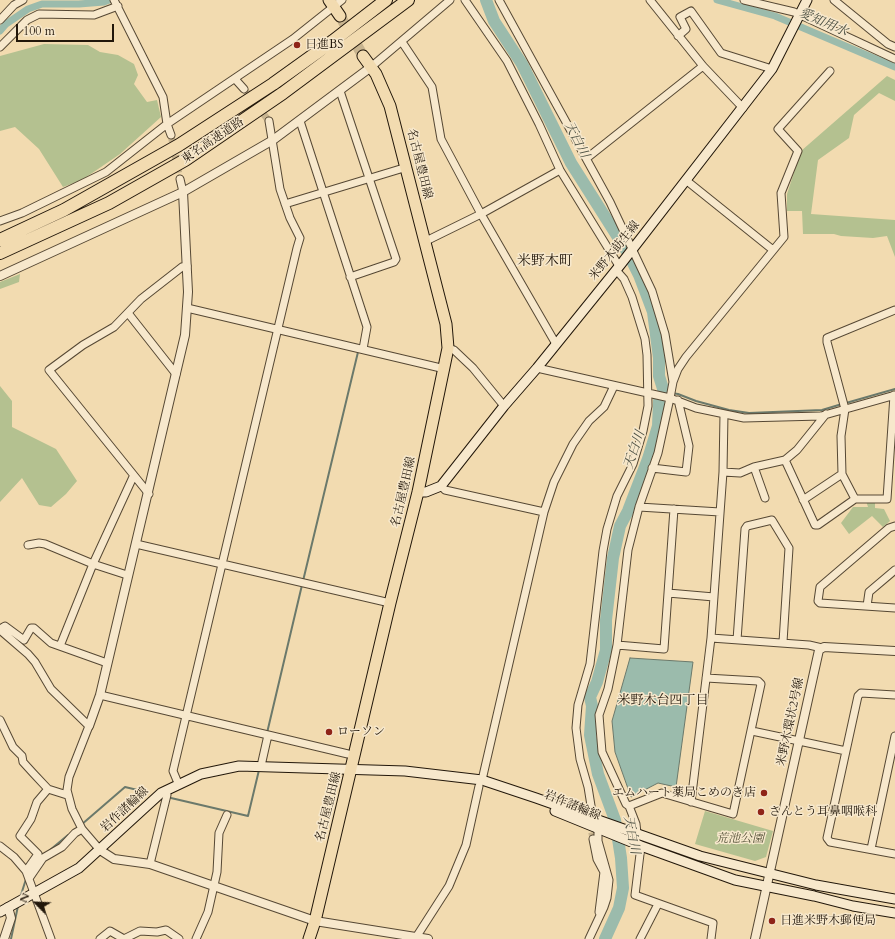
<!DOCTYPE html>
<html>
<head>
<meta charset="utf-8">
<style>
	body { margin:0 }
	#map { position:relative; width:895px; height:939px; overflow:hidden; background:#f2dbb0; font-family:Cardo,serif }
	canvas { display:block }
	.north { position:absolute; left:16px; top:883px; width:40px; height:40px; -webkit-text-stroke:3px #f7e8cc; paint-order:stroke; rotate:294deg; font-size:11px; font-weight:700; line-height:16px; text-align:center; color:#22170a }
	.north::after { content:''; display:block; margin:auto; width:14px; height:18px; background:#22170a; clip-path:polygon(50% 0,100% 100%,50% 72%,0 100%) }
	.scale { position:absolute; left:16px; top:24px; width:98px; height:18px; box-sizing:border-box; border:2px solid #22170a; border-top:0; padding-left:5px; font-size:12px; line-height:14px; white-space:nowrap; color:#22170a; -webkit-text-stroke:3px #f7e8cc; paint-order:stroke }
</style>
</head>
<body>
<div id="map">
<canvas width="895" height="939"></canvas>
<div class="north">N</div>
<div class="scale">100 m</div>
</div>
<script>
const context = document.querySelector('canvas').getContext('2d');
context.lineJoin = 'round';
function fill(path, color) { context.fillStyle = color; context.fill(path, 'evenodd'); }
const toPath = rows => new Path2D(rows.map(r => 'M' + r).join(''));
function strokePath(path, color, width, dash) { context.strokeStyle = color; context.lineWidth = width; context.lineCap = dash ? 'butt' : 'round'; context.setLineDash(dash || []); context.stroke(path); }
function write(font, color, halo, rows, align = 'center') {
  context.font = font + ' Cardo,"Noto Serif JP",serif'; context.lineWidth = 3; context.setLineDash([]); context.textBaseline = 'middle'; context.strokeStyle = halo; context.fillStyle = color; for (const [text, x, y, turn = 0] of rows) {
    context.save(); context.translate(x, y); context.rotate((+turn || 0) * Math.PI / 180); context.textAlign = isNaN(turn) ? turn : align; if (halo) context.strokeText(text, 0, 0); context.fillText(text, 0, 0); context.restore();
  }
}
fill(toPath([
	[44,44,88,45,100,52,118,55,134,64,138,75,134,84,147,102,157,100,161,117,120,154,82,180,63,187,39,149,15,127,0,131,0,56],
	[887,76,895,80,895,101,879,93,854,115,849,138,818,160,811,214,895,220,895,257,887,236,873,238,841,236,834,234,803,234,802,211,787,211,787,194,801,151],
	[20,274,19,282,0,289,0,282],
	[0,386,12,401,12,427,56,449,77,481,66,494,51,507,39,505,22,478,0,502],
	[866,501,875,501,875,508,884,509,890,521,883,527,872,516,849,534,841,523,853,507,868,507],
	[705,811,773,831,766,857,755,861,695,844]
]), '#b4c190');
const water = toPath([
	[630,658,693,662,676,787,658,783,631,797,615,752,612,721,630,658]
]);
fill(water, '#9bbbac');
strokePath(water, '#6b796b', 1);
strokePath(toPath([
	[664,392,678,394,696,401,729,410,749,413,822,410,842,404],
	[846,403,895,389],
	[303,581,358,352],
	[267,733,302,585],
	[171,798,248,816,259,770],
	[81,825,125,787,146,792],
	[50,850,68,835],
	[20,898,26,879],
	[11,939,18,906]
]), '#6b796b', 2);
strokePath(toPath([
	[717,0,775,16,895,67],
	[0,31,6,24,28,9,42,4,79,4,104,2,109,0]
]), '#9bbbac', 7);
strokePath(toPath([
	[486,0,494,21,522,64,571,163,628,253,639,275,653,312,659,358,659,376,664,392,659,401,658,426,648,459,628,511,620,526,613,558,606,620,606,650,597,682,590,697,592,706,590,735,598,774,615,820,621,858,623,888,619,908,605,939]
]), '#9bbbac', 12);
strokePath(toPath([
	[244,89,269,121],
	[171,135,180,179],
	[590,822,593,839]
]), '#c8b48f', 7, [7, 3.5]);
strokePath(toPath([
	[340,16,363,56]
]), '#c8b48f', 11, [11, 5.5]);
const minor = toPath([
	[114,0,163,97,167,124,171,135],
	[465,0,507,61,539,124,560,170,619,266],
	[499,0,610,202,652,291,665,334,673,382,670,398,658,453,639,507,628,550,617,645,608,689,599,715,602,752,626,804,629,806,636,824,637,833],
	[650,0,703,66,743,108],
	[744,0,794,12,895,59],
	[834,0,888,44,895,47],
	[0,20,14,5,23,0],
	[678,36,686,29,680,17,691,11,721,53,772,69],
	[402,42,432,87,441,139,481,214,556,344],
	[0,47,27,20,39,14,94,15,118,6],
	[371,67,450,0],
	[235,79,244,89],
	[340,91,396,259,394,262,350,277],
	[300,121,367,327,363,349],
	[587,158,703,66],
	[180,179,183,192],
	[687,181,773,250],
	[285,204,407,167],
	[0,221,22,213,106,172,167,124,293,39,342,0],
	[426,241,481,214,560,170],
	[187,308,445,369],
	[128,313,176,374],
	[448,348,454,350,473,368,504,406],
	[537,368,670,398,696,408,744,418,821,416,895,395],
	[673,382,678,369,686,357,784,237,781,193,798,151,778,129,830,71],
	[785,460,815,525,818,525,855,499,887,499,894,395],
	[754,467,765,498],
	[652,468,686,472,689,446,678,400],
	[723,472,740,473,754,467,785,460,797,450,826,414],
	[441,486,445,490,544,512],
	[149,494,49,370,83,345,114,327,141,299,182,267,187,266],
	[855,499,842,474,841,436,845,409,827,342,827,338,895,310],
	[803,500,842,474],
	[639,507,720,512],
	[895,526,889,528,820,587,818,601,820,603,895,608],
	[136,544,390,603],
	[28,545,39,543,45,544,93,564,127,575],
	[668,593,714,597],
	[867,606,869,592,895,570],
	[0,629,5,626,24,640,31,628,34,628,51,643,107,663],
	[0,630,28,654,35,662,51,689,89,726,69,777,67,790,72,809,82,829,100,850],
	[711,638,809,645,822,648],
	[737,640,745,529,747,526,772,520,789,548,783,642],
	[617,645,664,649,674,509],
	[60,646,93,564,133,477],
	[100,695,348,754],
	[895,695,861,693,858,696,827,838,830,842,895,854],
	[0,720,13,747,22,756,23,762,33,773,48,789,67,795],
	[752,731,846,751],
	[261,766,268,735],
	[482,780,544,512,554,482,573,444,589,421,604,407,614,386],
	[178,783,173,771,297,248,300,238,290,218,280,189,269,121],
	[691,802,711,638,723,472,724,414],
	[629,806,662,793,733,814,761,684,758,681,706,678],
	[593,818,588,787,580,759,576,728,578,705,590,664,603,551,607,529,617,496,633,464,643,431,648,406,647,355,645,339,632,297,624,279,616,270],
	[593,839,597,859,604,872,599,912],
	[0,846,14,857,26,871,51,939],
	[641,846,635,895,713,923,711,939],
	[871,849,895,736],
	[150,864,167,795],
	[26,871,38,854,20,836,31,819,37,802,48,789],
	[30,877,43,858,62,847,75,833,82,829],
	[100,939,110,931,124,939,140,931,157,932,166,930,179,939],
	[196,939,208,912,217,872,219,833,227,815],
	[415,939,449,886,466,845,479,786],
	[589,939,604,907,607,898,609,880,598,841,598,829],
	[640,939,658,904]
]);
const tertiary = toPath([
	[0,276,183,192,273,140,371,67],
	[89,726,100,695,185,335,188,292,183,192],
	[100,850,114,859,150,864,315,921,428,939],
	[4,939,11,918,8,907],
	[755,939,819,650,824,647,895,651]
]);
const secondary = toPath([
	[418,492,426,492,441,486,504,406,537,368,621,264,772,69,807,0],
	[555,811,641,846,735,880,814,896,853,906,895,913],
	[0,912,79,868,161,793,201,774,239,766,405,771,482,780,536,798,700,856,816,885,895,899]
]);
const primary = toPath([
	[329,0,340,16],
	[309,939,315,921,390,603,418,492,448,348,446,324,390,106,376,74,363,56]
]);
const motorway = toPath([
	[0,240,64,210,179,145,273,84,333,41,386,0],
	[0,253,109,203,185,160,283,93,408,0]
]);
strokePath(minor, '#564834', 9);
strokePath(tertiary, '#564834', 10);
strokePath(secondary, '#22170a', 11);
strokePath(primary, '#22170a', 13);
strokePath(motorway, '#22170a', 14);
strokePath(minor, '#f7e8cc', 7);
strokePath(tertiary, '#f7e8cc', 8);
strokePath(secondary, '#f7e8cc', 9);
strokePath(primary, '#f2dbb0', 11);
strokePath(motorway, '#f2dbb0', 12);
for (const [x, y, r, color] of [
	[297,45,4,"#8f2418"],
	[329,732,4,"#8f2418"],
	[764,793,4,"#8f2418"],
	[761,812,4,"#8f2418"],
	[772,921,4,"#8f2418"]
]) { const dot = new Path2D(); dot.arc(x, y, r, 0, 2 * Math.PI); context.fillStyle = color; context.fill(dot); strokePath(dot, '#f7e8cc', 1.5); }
write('12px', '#22170a', '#f7e8cc', [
	["日進BS",305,45],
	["ローソン",337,732],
	["エムハート薬局こめのき店",756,793,"right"],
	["さんとう耳鼻咽喉科",769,812],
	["日進米野木郵便局",780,921]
], 'left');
write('12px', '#22170a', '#f7e8cc', [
	["東名高速道路",213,141,-34],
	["名古屋豊田線",419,164,76],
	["米野木莇生線",615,251,-51],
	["名古屋豊田線",404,492,-77],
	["米野木環状2号線",791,722,-78],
	["岩作諸輪線",572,806,22],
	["名古屋豊田線",329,807,-76],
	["岩作諸輪線",125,810,-43]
]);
write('italic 12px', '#555239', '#f7e8cc', [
	["荒池公園",740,839]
]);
write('italic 13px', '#4c5043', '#f7e8cc', [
	["愛知用水",823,23,23],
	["天白川",576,140,63],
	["天白川",635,450,-71],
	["天白川",631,835,79]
]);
write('13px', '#22170a', '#f7e8cc', [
	["米野木台四丁目",663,701]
]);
write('14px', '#22170a', '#f7e8cc', [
	["米野木町",545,262]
]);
</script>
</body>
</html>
